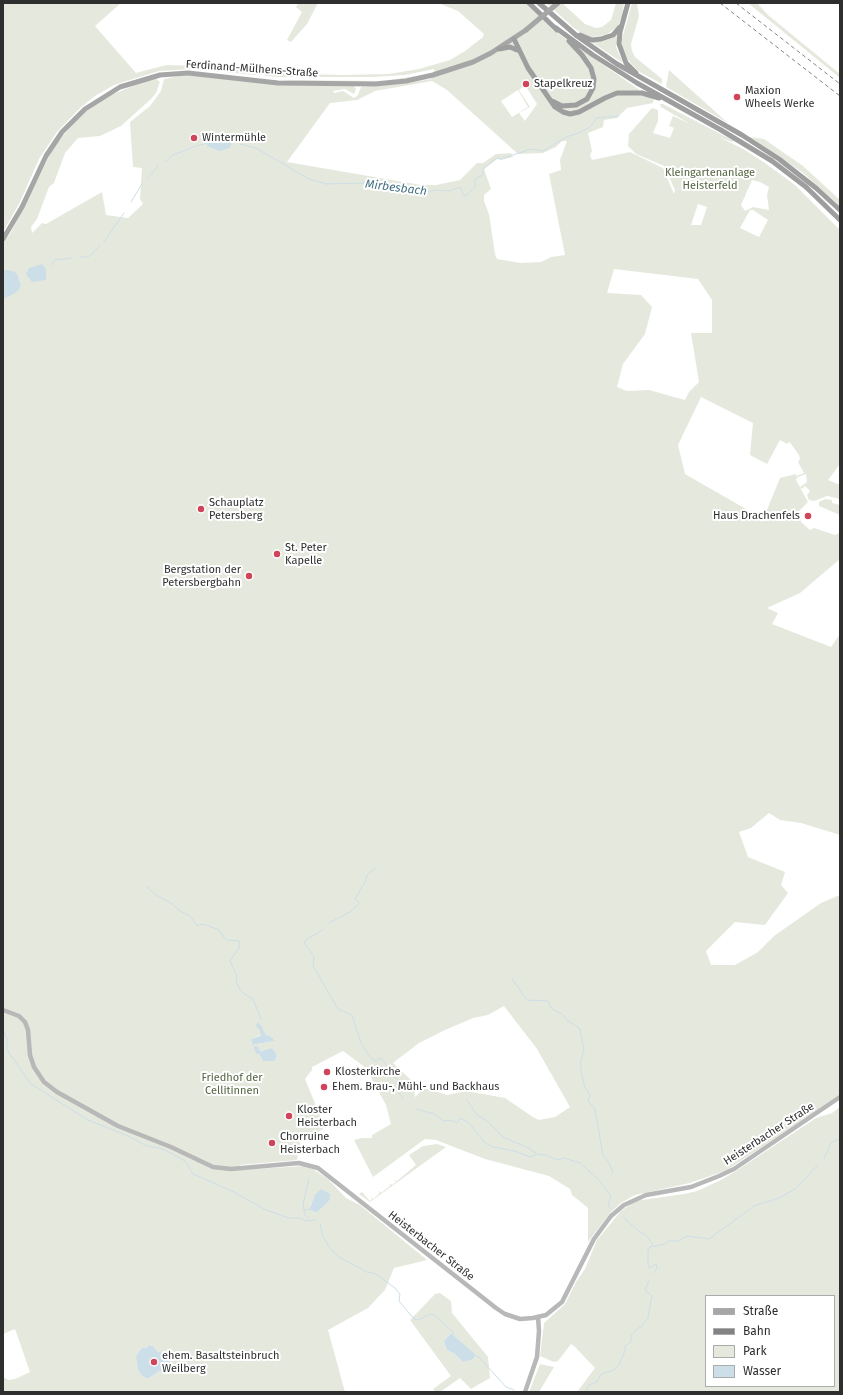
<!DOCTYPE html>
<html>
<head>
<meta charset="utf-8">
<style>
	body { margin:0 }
	#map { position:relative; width:843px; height:1395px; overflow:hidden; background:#fff; font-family:"Fira Sans",sans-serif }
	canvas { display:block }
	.frame { position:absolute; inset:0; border:4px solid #2e2e2e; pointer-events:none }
	.legend { position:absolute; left:705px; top:1295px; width:130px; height:92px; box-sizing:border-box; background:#fff; border:1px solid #ababab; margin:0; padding:5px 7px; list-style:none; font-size:12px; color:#2e2e2e }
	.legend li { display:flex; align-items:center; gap:8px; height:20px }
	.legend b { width:20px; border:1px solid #ababab }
</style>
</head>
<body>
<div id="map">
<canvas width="843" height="1395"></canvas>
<div class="frame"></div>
<ul class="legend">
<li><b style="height:5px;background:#a6a6a6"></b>Straße</li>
<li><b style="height:5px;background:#838383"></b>Bahn</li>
<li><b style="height:11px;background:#e5e9dd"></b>Park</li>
<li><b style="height:11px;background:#ccdee7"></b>Wasser</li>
</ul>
</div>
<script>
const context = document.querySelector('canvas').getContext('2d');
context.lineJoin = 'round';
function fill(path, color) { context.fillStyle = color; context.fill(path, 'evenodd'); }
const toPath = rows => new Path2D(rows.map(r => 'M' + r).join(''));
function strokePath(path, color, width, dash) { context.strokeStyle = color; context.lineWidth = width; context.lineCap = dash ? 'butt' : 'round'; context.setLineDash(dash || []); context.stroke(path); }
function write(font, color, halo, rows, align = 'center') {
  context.font = font + ' "Fira Sans",sans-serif'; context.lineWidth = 4; context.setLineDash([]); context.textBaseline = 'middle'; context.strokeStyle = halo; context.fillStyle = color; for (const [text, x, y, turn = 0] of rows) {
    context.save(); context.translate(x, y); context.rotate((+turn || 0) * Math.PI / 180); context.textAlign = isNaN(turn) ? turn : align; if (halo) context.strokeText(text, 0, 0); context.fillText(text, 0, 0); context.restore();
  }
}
fill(toPath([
	[3,3,121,3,95,26,136,73,166,65,201,66,258,72,255,75,193,69,159,71,114,85,95,96,80,108,57,132,39,159,19,204,3,232],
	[298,3,318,3,307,24,291,42,287,40,302,12,296,7],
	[438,3,526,3,553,30,654,100,653,103,627,108,617,118,604,120,603,127,588,133,592,151,590,155,592,160,630,152,663,168,674,194,675,190,664,166,636,154,628,146,629,134,652,108,658,110,658,121,653,133,670,138,674,128,669,126,673,116,690,124,661,107,660,104,663,104,734,141,732,142,719,137,745,150,765,163,795,185,840,230,840,464,828,480,840,485,840,499,827,496,814,501,809,500,807,495,810,491,805,486,802,489,800,487,807,482,806,474,798,477,797,480,796,476,804,473,798,462,800,459,799,455,791,444,789,442,787,444,780,440,767,464,750,455,753,423,701,397,678,445,685,474,746,509,746,511,762,522,780,478,796,474,796,480,808,502,799,511,801,522,810,530,814,528,835,535,840,533,840,559,800,593,767,608,778,613,772,624,831,647,840,634,840,835,801,823,780,820,769,813,751,828,739,832,748,857,785,872,781,885,788,893,765,925,735,922,706,951,711,965,735,965,758,952,774,936,821,903,840,895,840,1096,727,1170,690,1183,635,1195,621,1203,611,1212,588,1242,588,1208,572,1195,570,1189,549,1176,485,1159,436,1140,425,1139,373,1177,354,1140,362,1138,372,1138,372,1135,391,1124,386,1105,366,1068,343,1051,312,1067,312,1070,305,1079,319,1113,323,1129,300,1142,297,1160,240,1165,240,1170,304,1166,313,1169,328,1179,346,1198,360,1205,427,1260,394,1268,385,1290,368,1308,328,1330,345,1392,3,1392,3,1377,9,1380,15,1379,30,1372,15,1329,3,1334,3,243,10,234,54,147,76,120,92,106,111,95,145,81,155,78,160,82,156,93,151,99,121,126,100,136,78,138,65,153,54,183,49,187,37,219,31,227,32,233,42,223,46,224,102,192,106,215,128,218,143,204,140,199,142,168,133,167,130,122,150,106,161,91,164,79,179,76,198,76,277,85,354,86,356,89,354,94,345,89,333,91,334,93,343,91,354,98,358,95,361,87,400,84,431,79,433,74,403,79,370,82,304,82,278,80,383,81,423,75,434,73,434,69,405,75,373,77,277,77,265,76,263,73,343,75,389,74,419,69,450,60,465,51,483,37,484,34,458,11],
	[432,81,447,90,518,154,543,153,556,147,562,141,567,141,560,160,561,170,549,174,565,255,551,257,541,262,521,263,497,259,495,254,489,214,484,201,484,195,491,189,484,169,497,159,501,160,513,157,511,153,496,154,483,163,477,163,460,180,436,185,421,185,287,162,330,103,357,100,375,91],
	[525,85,537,104,525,121,519,113,530,107,519,90],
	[518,90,528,107,512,117,501,101],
	[752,180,760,182,769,187,767,195,769,210,753,207,745,211,741,205],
	[698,204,707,207,701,225,691,225],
	[750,210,753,210,768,220,759,237,740,228],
	[614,269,698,279,712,300,712,333,691,333,699,382,689,392,685,400,649,390,627,391,617,387,623,364,645,334,652,307,641,295,607,293],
	[504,1006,537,1049,570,1107,555,1117,539,1120,533,1117,505,1098,466,1091,447,1095,424,1088,415,1097,413,1082,393,1063,419,1043,445,1030,473,1018,488,1015],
	[263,1034,273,1038,274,1041,252,1045,251,1039],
	[272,1048,275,1051,277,1056,275,1061,263,1061,258,1052],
	[321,1189,330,1193,330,1200,315,1213,312,1210,310,1206,315,1194],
	[148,1345,153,1346,158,1352,167,1352,171,1359,169,1366,166,1370,158,1372,148,1379,142,1376,138,1370,136,1358,137,1354,142,1348,147,1348],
	[546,3,562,3,585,24,596,28,602,27,611,20,616,3,624,3,622,17,617,27,606,35,592,37,581,33,573,27],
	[632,3,637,3,639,16,631,44,632,51,635,57,662,79,662,84,638,71,627,59,622,46,622,39],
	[748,3,757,3,768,15,840,74,840,78],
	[618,32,616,47,623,63,590,41],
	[669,70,728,123,666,87],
	[750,137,764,139,803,166,840,200,840,206,802,172],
	[825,499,832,500,832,503,840,505,840,515,819,506,819,502],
	[840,1107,840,1392,577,1392,595,1368,574,1346,571,1344,558,1361,554,1362,540,1356,544,1323,565,1304,576,1282,585,1269,597,1240,621,1211,635,1201,684,1194,697,1191,721,1180,733,1173,816,1118,832,1113],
	[706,1296,834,1296,834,1386,706,1386],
	[437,1144,446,1147,370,1202,359,1194,362,1192,370,1201,372,1199,370,1197,373,1199,379,1194,379,1191,381,1193,390,1186,390,1183,392,1185,396,1182,394,1180,397,1181,416,1165,409,1155,423,1146],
	[440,1293,451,1301,452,1313,488,1357,490,1378,471,1389,460,1378,440,1392,436,1392,433,1389,451,1376,410,1320,435,1294],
	[451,1333,470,1350,463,1362,455,1354,447,1350,444,1341],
	[540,1364,554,1367,539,1392,529,1392]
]), '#e5e9dd');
fill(toPath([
	[222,132,230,134,233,138,230,148,219,151,207,146,209,136],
	[42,264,46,269,46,280,32,282,26,274,29,268],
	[6,270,13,271,17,274,21,286,17,292,3,299,3,272],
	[265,1034,273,1038,274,1041,252,1045,251,1039],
	[272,1048,275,1051,277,1056,275,1061,263,1061,258,1052],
	[321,1189,330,1193,330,1200,316,1213,311,1210,310,1207,315,1194],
	[451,1333,475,1354,473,1359,463,1362,455,1354,447,1350,444,1341],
	[148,1345,153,1346,158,1352,167,1352,171,1358,169,1366,166,1370,158,1372,148,1379,142,1376,138,1370,136,1358,137,1354,142,1348,147,1348]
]), '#ccdee7');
strokePath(toPath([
	[240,144,256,148,309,179,326,184,364,183,403,187,411,191,418,189,430,192,434,190,449,191,460,187,464,196,467,195,475,187,475,179,483,175,483,169,497,158,501,159,531,149,543,151,566,137,579,133,590,127,597,118,618,116],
	[165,162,173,155,196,146,208,143],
	[147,179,158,166],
	[131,202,142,184],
	[104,242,124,213],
	[80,257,88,257,100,246],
	[51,265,55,260,72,258],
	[146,886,157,896,171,903,180,911,190,916,197,926,203,924,219,930,226,940,239,941,240,944,239,948,230,961,237,976,236,981,239,988,244,994,253,999,261,1019],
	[329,923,350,912,358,905,359,902,355,899,365,882,367,875,376,868],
	[324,929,306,940,304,943,314,956,313,966,338,1009,352,1015,361,1043,370,1057,375,1061,381,1058,398,1081,398,1091,403,1099],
	[512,979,527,1000,548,1001,552,1009,562,1014,567,1020,580,1029,584,1051,581,1060,581,1072,585,1088,590,1095,588,1101,595,1109,603,1156,609,1163,613,1173],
	[3,1030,7,1039,7,1050,31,1084,88,1120,128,1136,147,1146,160,1148,169,1152,185,1161,193,1174,234,1192,266,1210,289,1218,300,1218,306,1221,316,1220],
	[467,1100,476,1114,487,1121,503,1137,529,1148,536,1153],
	[416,1109,434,1114,444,1121,451,1120,457,1123,460,1118,469,1123,485,1143,493,1147,514,1151,531,1157,537,1154,545,1155,557,1160,564,1158,580,1163,597,1178,611,1196,608,1206,611,1209],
	[824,1159,831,1142,837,1141,840,1137],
	[309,1179,303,1204,304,1210,311,1209],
	[304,1211,305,1215,309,1219],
	[624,1218,640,1232,646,1235,653,1245],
	[320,1224,323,1237,331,1250,339,1257,367,1272,376,1274,395,1288,400,1294,399,1301,414,1319,418,1320,431,1314,434,1315,453,1332,453,1336],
	[653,1273,657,1268,656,1264,649,1268,648,1265,648,1250,650,1247,666,1244,668,1241,678,1241,687,1236,709,1239,754,1206,779,1198,795,1189,818,1165],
	[473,1355,479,1357,506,1387,514,1390],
	[585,1392,589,1385,597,1382,601,1374,614,1370,618,1366,625,1351,625,1346,631,1342,631,1336,637,1329,642,1326,648,1318,652,1296,645,1290,649,1281]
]), '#ccdee7', 1);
strokePath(toPath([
	[258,1025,261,1029],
	[262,1032,263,1034],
	[256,1048,258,1052]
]), '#ccdee7', 4);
strokePath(toPath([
	[3,1010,19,1016,25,1022,28,1030,30,1055,34,1067,44,1082,57,1092,118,1126,171,1147,213,1167,231,1169,299,1163,318,1168,496,1308,505,1314,520,1319,533,1318,546,1315,562,1302,594,1239,611,1216,624,1205,646,1195,691,1187,719,1176,734,1169,840,1097],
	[525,1392,537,1357,539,1331,538,1317]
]), '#b8b8b8', 4.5);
strokePath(toPath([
	[3,239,22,207,46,156,62,132,85,109,120,87,160,75,188,73,278,83,375,84,406,81,433,75,473,62,491,53,526,30]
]), '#a6a6a6', 5);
strokePath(toPath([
	[529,3,557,30],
	[539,3,577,36,617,64,742,135,779,159,816,188,840,210],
	[628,3,620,32,619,44,626,63,636,73],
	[556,28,593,55,637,83,721,130,772,161,806,187,840,220],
	[580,35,592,40,601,39,613,35,620,27],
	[514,39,528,68,555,107,563,112,570,114,579,112,605,98,617,93,642,93,659,98],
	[499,49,510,47,517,50],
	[552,101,562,106,576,105,587,99,593,88,594,79,591,68,582,55,569,41]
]), '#9e9e9e', 5);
strokePath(toPath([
	[720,3,840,96],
	[736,3,840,84]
]), '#838383', 1, [4, 3]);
strokePath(toPath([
	[526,30,558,3]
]), '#a6a6a6', 5);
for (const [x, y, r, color] of [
	[526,84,4,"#cf465a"],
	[737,97,4,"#cf465a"],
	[194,138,4,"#cf465a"],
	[201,509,4,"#cf465a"],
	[808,516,4,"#cf465a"],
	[277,554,4,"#cf465a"],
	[249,576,4,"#cf465a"],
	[327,1072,4,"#cf465a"],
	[324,1087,4,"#cf465a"],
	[289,1116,4,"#cf465a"],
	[272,1143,4,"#cf465a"],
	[154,1362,4,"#cf465a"]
]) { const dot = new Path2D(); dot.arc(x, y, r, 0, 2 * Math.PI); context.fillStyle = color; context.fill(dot); strokePath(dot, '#fff', 1.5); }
write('11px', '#2e2e2e', '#fff', [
	["Ferdinand-Mülhens-Straße",252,69,4],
	["Heisterbacher Straße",769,1134,-33],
	["Heisterbacher Straße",431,1246,38]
]);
write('11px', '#2e2e2e', '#fff', [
	["Stapelkreuz",534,84],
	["Maxion",745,91],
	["Wheels Werke",745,104],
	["Wintermühle",202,138],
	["Schauplatz",209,503],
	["Petersberg",209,516],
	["Haus Drachenfels",800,516,"right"],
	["St. Peter",285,548],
	["Kapelle",285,561],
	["Bergstation der",241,570,"right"],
	["Petersbergbahn",241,583,"right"],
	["Klosterkirche",335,1072],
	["Ehem. Brau-, Mühl- und Backhaus",332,1087],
	["Kloster",297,1110],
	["Heisterbach",297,1123],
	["Chorruine",280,1137],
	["Heisterbach",280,1150],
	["ehem. Basaltsteinbruch",162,1356],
	["Weilberg",162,1369]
], 'left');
write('11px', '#546441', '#fff', [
	["Kleingartenanlage",710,173],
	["Heisterfeld",710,186],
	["Friedhof der",232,1078],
	["Cellitinnen",232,1091]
]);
write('italic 12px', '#467286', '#fff', [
	["Mirbesbach",396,188,7]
]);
</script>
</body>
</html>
